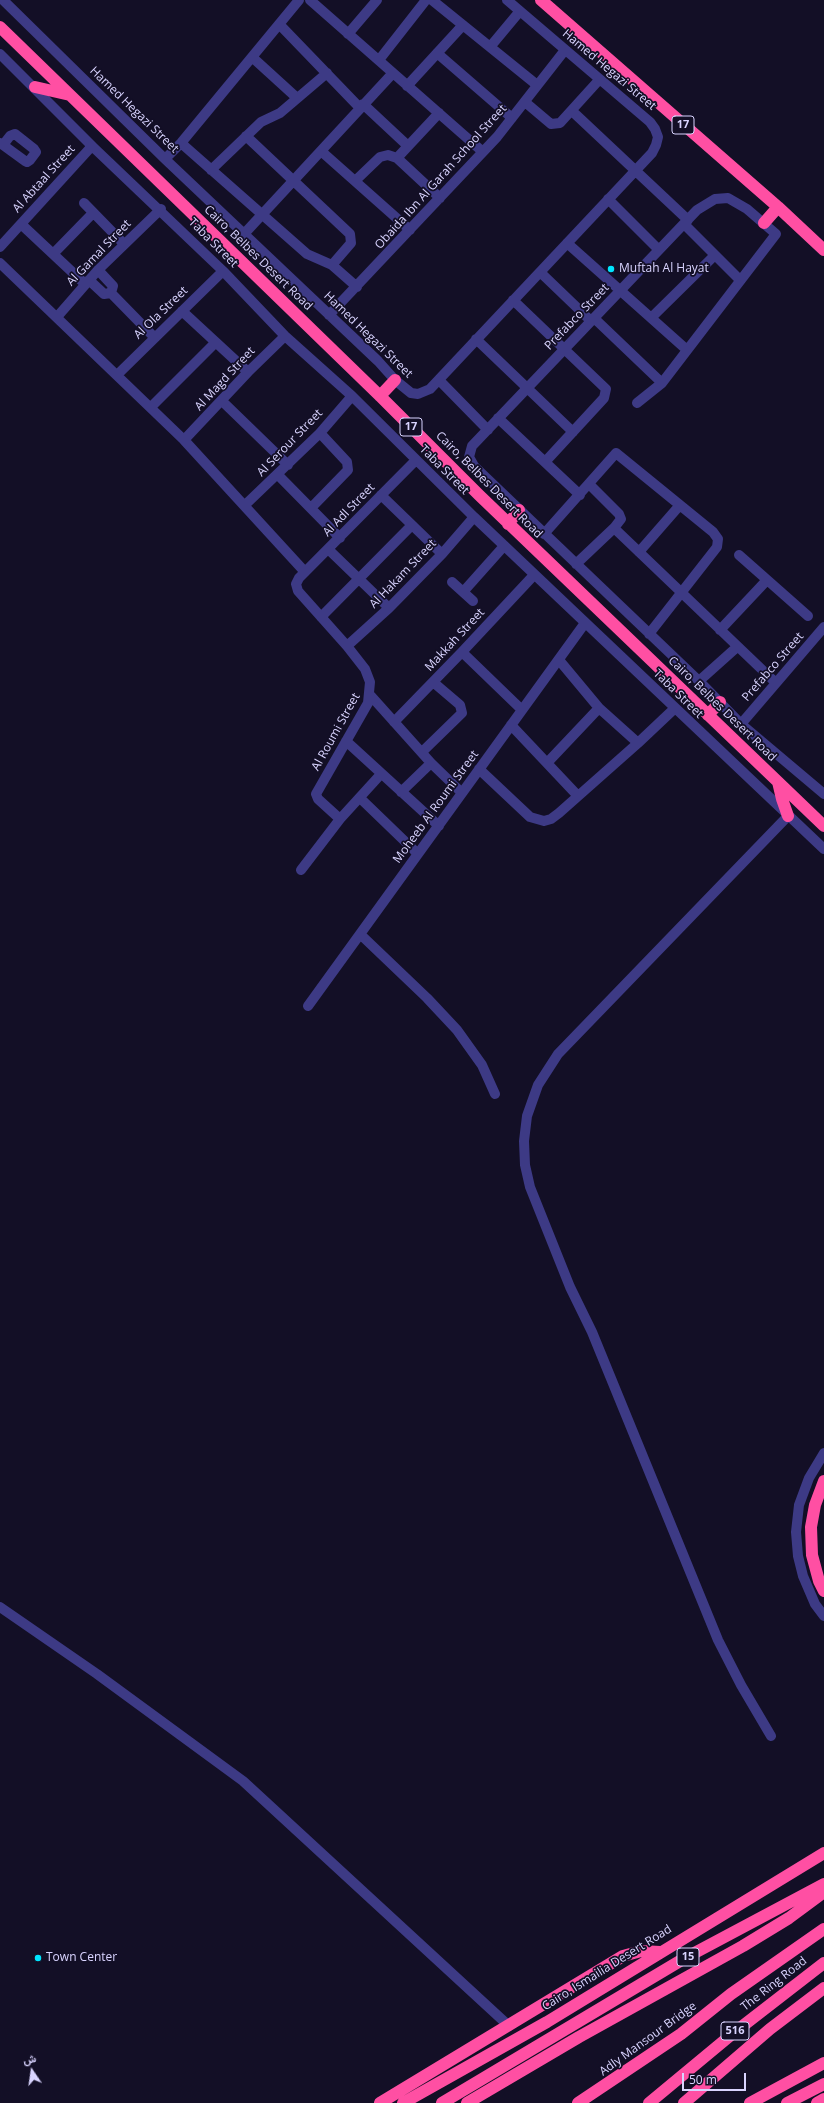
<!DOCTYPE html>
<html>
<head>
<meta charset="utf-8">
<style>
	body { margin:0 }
	#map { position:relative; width:824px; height:2103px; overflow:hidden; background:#130f26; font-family:"Open Sans",Vazirmatn,sans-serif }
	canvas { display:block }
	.north { position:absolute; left:12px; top:2051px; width:40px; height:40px; -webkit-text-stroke:3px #130f26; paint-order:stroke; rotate:347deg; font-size:11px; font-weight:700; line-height:16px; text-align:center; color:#d9d4ff }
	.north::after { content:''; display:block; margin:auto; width:14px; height:18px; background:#d9d4ff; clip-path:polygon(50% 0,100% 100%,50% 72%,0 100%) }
	.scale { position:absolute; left:682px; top:2073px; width:64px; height:18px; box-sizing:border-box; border:2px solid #d9d4ff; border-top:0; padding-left:5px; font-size:12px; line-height:14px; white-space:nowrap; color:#d9d4ff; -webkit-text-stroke:3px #130f26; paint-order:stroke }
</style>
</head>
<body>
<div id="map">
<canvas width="824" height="2103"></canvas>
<div class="north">ش</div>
<div class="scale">50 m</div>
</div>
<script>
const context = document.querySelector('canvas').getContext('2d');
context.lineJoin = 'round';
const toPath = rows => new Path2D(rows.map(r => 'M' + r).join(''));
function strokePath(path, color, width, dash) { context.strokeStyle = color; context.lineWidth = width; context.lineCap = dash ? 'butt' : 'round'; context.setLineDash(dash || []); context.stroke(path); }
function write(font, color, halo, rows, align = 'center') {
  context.font = font + ' "Open Sans",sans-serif'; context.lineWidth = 3.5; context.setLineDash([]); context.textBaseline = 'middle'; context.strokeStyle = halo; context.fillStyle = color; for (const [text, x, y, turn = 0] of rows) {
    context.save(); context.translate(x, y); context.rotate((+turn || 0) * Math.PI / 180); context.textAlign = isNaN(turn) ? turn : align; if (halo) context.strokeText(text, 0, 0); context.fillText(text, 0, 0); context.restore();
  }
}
strokePath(toPath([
	[3,0,165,159,378,361,395,380,411,393,418,394,430,389,652,153,656,145,658,137,655,129,650,122,507,0],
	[310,0,483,152],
	[432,0,537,85],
	[279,24,360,108],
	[348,34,377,0],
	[490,47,520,11],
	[437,53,512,118],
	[0,54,92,146,223,271,285,336,352,396,474,517,824,849],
	[252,57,297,98],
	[379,60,426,0],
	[407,86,463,25],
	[525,102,551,124,560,123,599,80],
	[363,104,408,146],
	[572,111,688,220],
	[246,136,350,234,351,243,332,265],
	[0,143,3,145,25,161,27,162,30,160,36,152,34,149,15,134,10,136,3,145],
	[181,143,307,254,332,265,357,287],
	[321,151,410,230],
	[397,158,439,113],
	[165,159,181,143,299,0],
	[211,170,261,122,280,113,327,73],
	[355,181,380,157,388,155,397,158,440,198],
	[608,199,659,250],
	[84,203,124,244],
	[21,224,85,284],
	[684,224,740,280],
	[244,234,393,73],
	[567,243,687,350],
	[0,247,92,146],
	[53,254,93,213],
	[0,263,184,440,305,572],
	[98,270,113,286,111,293],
	[540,272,591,321],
	[89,280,104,294,111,293],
	[111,293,154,337],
	[513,300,606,389,604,398,545,462],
	[182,311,248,372],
	[329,315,497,137,565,50],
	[57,317,98,270,161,209],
	[594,318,662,383],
	[651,318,715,255],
	[476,339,573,432],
	[117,375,223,271],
	[439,380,488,430],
	[222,401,288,465],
	[637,403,662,383,776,234,747,209,728,198,715,199,697,210,472,446,469,457,474,466,699,681,741,724,824,794],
	[151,407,215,343],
	[498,418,580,495],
	[184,440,248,372,285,336],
	[278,475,340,538],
	[381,495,442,554],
	[245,505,320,433,352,396],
	[311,508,348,470,347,462,320,433],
	[614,528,776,683],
	[544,534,616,453,713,532,718,539,717,547,649,634],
	[328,549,389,608],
	[639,552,680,505],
	[739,555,808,616],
	[576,564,614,528,621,519,619,514,589,484],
	[452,582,473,601],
	[463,592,504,546],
	[321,617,412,525],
	[720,630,767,580],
	[347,646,389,608,442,554,474,517],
	[462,652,522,710],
	[699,681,737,647],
	[371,696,431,763,462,793],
	[394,722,462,652,534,575],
	[741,724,824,627],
	[511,725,578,796],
	[346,741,439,826],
	[638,743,674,709],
	[422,752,462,713,460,705,433,682],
	[547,763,599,708],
	[479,769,530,817,544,821,551,819,559,813,638,743,599,708,559,660],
	[401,792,431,763],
	[360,798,418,854],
	[340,819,318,799,316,794,368,703,370,682,365,669,347,646,298,591,296,584,299,578,416,460],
	[301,870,340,819,381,774],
	[360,934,427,998,457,1030,482,1065,495,1094],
	[308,1006,585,623],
	[824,1453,809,1478,799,1505,796,1532,798,1556,803,1576,815,1604,824,1616],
	[0,1607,97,1674,243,1781,509,2026],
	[771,1736,741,1685,718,1640,592,1332,570,1287,530,1187,525,1165,524,1141,527,1116,538,1085,558,1054,788,816]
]), '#3d3a85', 10);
strokePath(toPath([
	[541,0,778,207,824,250],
	[0,27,380,396,479,495,824,826],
	[35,87,70,95],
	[764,223,778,207],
	[380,396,395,380],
	[508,524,519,510],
	[708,715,720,702],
	[778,782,782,799,788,816],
	[824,1481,815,1505,811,1527,812,1555,819,1581,824,1591],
	[380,2103,623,1956,641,1951,660,1952],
	[403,2103,547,2022,824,1853],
	[442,2103,685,1958,824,1884],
	[467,2103,579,2037,743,1946,789,1918,824,1892],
	[578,2103,681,2034,731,1994,824,1929],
	[649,2103,731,2035,824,1963],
	[684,2103,770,2029,824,1988],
	[750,2103,824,2063],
	[787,2103,824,2084],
	[817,2103,824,2099]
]), '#ff4fa3', 12);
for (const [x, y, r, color] of [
	[611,269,4,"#00e5ff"],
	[38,1958,4,"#00e5ff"]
]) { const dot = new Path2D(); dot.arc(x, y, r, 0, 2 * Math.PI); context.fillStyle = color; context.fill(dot); strokePath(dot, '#130f26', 1.5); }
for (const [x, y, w] of [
	[683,125,22],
	[411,427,22],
	[688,1957,22],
	[735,2031,28]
]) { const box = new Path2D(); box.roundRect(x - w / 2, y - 9, w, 18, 3); context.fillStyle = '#130f26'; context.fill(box); strokePath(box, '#d9d4ff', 1); }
write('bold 11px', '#d9d4ff', null, [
	["17",683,125],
	["17",411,427],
	["15",688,1957],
	["516",735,2031]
]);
write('12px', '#d9d4ff', '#130f26', [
	["Hamed Hegazi Street",609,70,40],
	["Hamed Hegazi Street",134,110,44],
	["Obaida Ibn Al Garah School Street",441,177,-48],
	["Al Abtaal Street",44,179,-48],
	["Taba Street",213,243,45],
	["Al Gamal Street",99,253,-46],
	["Cairo, Belbes Desert Road",258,258,44],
	["Al Ola Street",161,313,-44],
	["Prefabco Street",577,317,-46],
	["Hamed Hegazi Street",368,335,44],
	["Al Magd Street",225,379,-47],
	["Al Serour Street",290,443,-46],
	["Taba Street",444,470,45],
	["Cairo, Belbes Desert Road",489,485,45],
	["Al Adl Street",349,510,-46],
	["Al Hakam Street",403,574,-46],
	["Makkah Street",455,640,-47],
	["Prefabco Street",773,667,-49],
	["Taba Street",678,694,44],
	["Cairo, Belbes Desert Road",722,709,44],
	["Al Roumi Street",336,732,-61],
	["Moheeb Al Roumi Street",436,807,-54],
	["Cairo, Ismailia Desert Road",607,1968,-32],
	["The Ring Road",774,1984,-38],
	["Adly Mansour Bridge",648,2039,-36]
]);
write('12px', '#d9d4ff', '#130f26', [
	["Muftah Al Hayat",619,269],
	["Town Center",46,1958]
], 'left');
</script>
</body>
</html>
